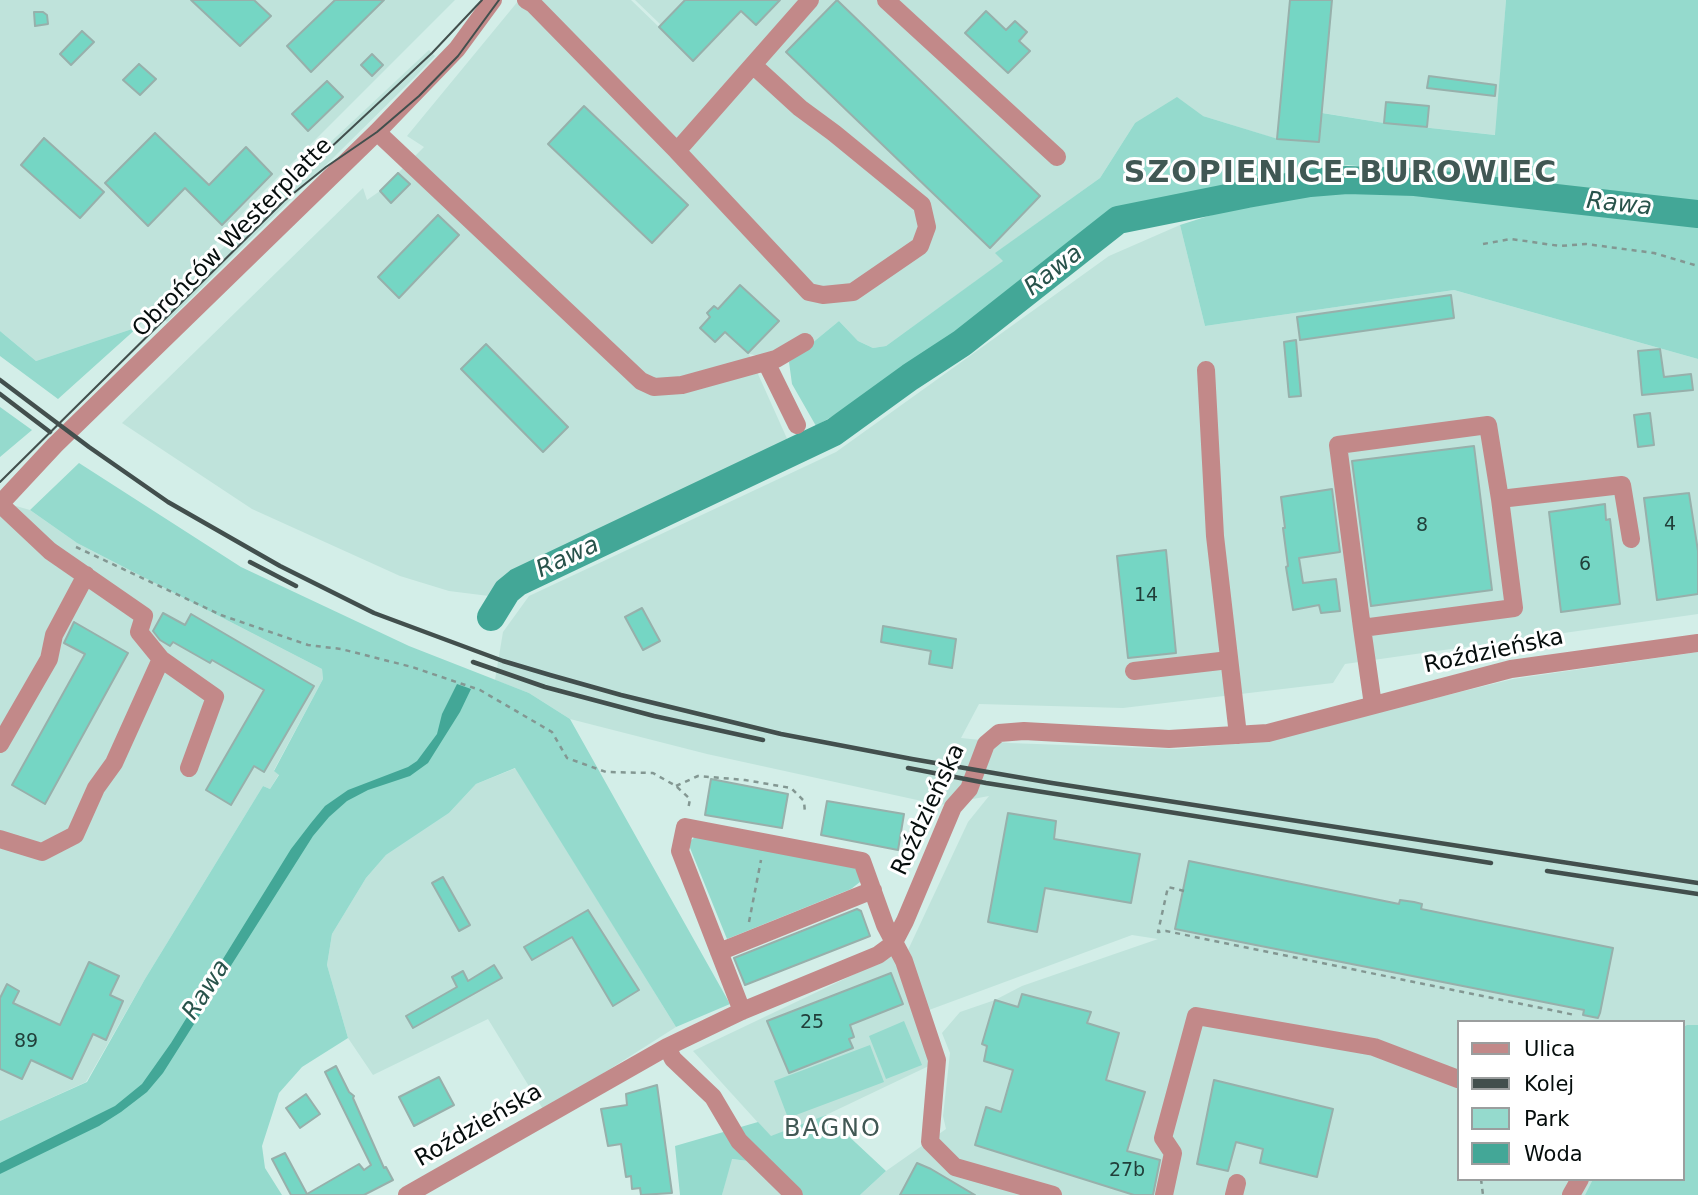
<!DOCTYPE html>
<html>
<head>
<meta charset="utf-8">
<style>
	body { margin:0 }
	#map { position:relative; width:1698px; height:1195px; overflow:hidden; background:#d3eee8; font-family:"DejaVu Sans",sans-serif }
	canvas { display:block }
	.legend { position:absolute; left:1457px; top:1020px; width:228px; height:161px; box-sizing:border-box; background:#fff; border:2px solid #9b9e9e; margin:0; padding:9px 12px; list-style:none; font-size:21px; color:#050d0c }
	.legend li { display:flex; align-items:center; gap:14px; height:35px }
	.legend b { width:35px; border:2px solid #9b9e9e }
</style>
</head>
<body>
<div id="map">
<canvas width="1698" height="1195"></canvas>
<ul class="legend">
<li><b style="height:9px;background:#c28989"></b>Ulica</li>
<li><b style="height:9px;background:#424f4d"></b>Kolej</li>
<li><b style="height:19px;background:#95dacd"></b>Park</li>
<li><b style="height:19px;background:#43a797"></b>Woda</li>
</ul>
</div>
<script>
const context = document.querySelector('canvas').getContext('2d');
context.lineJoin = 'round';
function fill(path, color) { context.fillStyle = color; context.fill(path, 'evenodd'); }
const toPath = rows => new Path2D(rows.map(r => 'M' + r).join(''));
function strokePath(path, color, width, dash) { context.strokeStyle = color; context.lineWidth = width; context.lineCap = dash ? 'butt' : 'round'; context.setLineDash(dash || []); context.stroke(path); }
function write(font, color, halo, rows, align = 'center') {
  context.font = font + ' "DejaVu Sans",sans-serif'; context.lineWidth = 6; context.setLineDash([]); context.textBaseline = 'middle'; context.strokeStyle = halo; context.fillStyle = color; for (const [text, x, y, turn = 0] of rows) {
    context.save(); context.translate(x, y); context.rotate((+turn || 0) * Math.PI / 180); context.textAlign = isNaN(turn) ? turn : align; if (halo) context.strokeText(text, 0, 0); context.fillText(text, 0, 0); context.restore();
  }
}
fill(toPath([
	[0,0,455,0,249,206,195,267,138,327,36,361,0,331],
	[519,0,631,0,659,27,660,24,635,0,1506,0,1496,135,1384,123,1323,113,1319,142,1277,139,1203,116,1135,123,1100,178,996,253,1004,261,886,346,873,348,858,341,839,321,789,362,749,354,789,443,643,515,510,573,489,596,449,591,400,576,252,509,122,423,363,188,367,200,380,191,424,147,407,136],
	[429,50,435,56,415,77,167,322,157,313,321,151],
	[1180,225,1205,326,1454,290,1698,359,1698,614,1345,664,1333,683,1123,708,979,704,961,738,1009,743,1176,749,1256,742,1513,679,1698,652,1698,1025,1682,1028,1682,1022,1458,1022,1458,1179,1593,1179,1585,1195,860,1195,886,1171,946,1129,943,1116,950,1053,942,1033,960,1012,995,1000,1022,986,1158,939,1132,935,929,1010,908,950,968,822,989,796,940,805,707,754,570,719,529,693,495,680,503,632,529,596,836,452,1109,256],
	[9,504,30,510,77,543,322,669,323,679,274,770,279,774,270,789,263,786,145,979,86,1082,0,1121,0,516],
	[516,768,676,1027,544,1111,488,1019,373,1075,348,1038,327,965,332,934,366,878,386,855,449,813,476,784],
	[899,953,933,1064,826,1115,771,1137,693,1051],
	[731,1159,748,1161,803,1195,722,1195]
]), '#bfe3db');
fill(toPath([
	[1506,0,1698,0,1698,203,1389,169,1348,165,1317,169,1115,212,960,333,886,384,816,426,792,384,789,362,839,321,858,341,873,348,886,346,1003,261,995,253,1100,178,1135,123,1177,97,1203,116,1278,139,1319,142,1322,113,1384,123,1495,135],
	[1332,189,1381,190,1698,225,1698,359,1454,290,1205,326,1180,225,1246,204],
	[138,327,58,399,0,356,0,331,36,361],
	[0,407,32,430,0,457],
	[79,463,241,567,409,646,529,693,570,719,730,1004,676,1027,515,768,476,784,449,813,386,855,366,878,332,934,327,965,348,1038,302,1067,279,1093,262,1146,265,1168,282,1195,0,1195,0,1121,87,1082,145,979,263,786,270,789,279,775,274,771,323,679,322,669,77,543,30,510],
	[695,837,855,867,862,874,860,882,851,889,727,939,688,843],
	[904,1021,922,1065,886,1079,869,1036],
	[1687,1025,1698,1025,1698,1195,1585,1195,1593,1179,1682,1179,1682,1028],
	[870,1045,884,1082,788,1118,774,1081],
	[826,1115,886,1171,860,1195,803,1195,748,1161,732,1159,722,1195,680,1195,675,1146,758,1122,771,1136]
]), '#95dacd');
fill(toPath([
	[457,684,471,689,460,712,428,763,410,776,368,790,347,801,329,817,313,836,163,1073,147,1092,121,1112,99,1126,0,1174,0,1163,115,1106,142,1084,171,1043,291,849,311,823,325,806,348,790,408,767,417,761,437,734,442,714]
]), '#43a797');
strokePath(toPath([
	[491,617,507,591,518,582,834,432,910,377,962,343,1118,220,1247,194,1310,183,1347,180,1415,182,1698,214]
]), '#43a797', 28);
const building = toPath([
	[191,0,254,0,271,16,240,46,191,0],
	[335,0,384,0,311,72,287,46,335,0],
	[685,0,780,0,756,25,741,11,693,61,659,27,685,0],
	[837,0,1040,196,990,248,786,52,837,0],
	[1290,0,1332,0,1319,142,1277,139,1290,0],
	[986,11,1006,30,1015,21,1027,32,1019,41,1030,51,1008,73,965,33,986,11],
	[34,12,43,12,47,15,48,24,35,26,34,12],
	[82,31,94,42,71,65,60,54,82,31],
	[372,54,383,65,372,76,361,65,372,54],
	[139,64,156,79,140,95,123,80,139,64],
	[1429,76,1496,85,1495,96,1427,88,1429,76],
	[327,81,343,97,308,131,292,114,327,81],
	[1386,102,1429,106,1427,127,1384,123,1386,102],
	[584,106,688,205,652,243,548,144,584,106],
	[155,133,209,185,246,147,272,174,222,225,185,188,148,226,105,183,155,133],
	[44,138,104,192,80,218,21,165,44,138],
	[398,173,410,184,391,203,380,191,398,173],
	[438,215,459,235,399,298,378,277,438,215],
	[740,285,779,321,748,353,725,332,715,342,700,328,710,317,707,313,714,306,718,309,740,285],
	[1451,295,1454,318,1300,340,1297,317,1451,295],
	[1296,340,1301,396,1289,397,1284,342,1296,340],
	[486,344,568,427,543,452,461,369,486,344],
	[1660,349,1664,377,1691,374,1693,390,1642,395,1638,351,1660,349],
	[1650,413,1654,445,1638,447,1634,415,1650,413],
	[1474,446,1492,590,1371,606,1352,461,1474,446],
	[1332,489,1340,552,1299,558,1303,583,1336,579,1340,611,1321,613,1319,605,1293,610,1286,567,1288,566,1283,528,1285,528,1281,497,1332,489],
	[1689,493,1698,551,1698,594,1657,600,1644,498,1689,493],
	[1605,504,1606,520,1610,519,1620,604,1561,612,1549,512,1605,504],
	[1166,550,1176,653,1128,658,1117,556,1166,550],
	[642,608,660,641,643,650,625,617,642,608],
	[163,613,185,625,191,614,314,686,264,772,254,766,231,805,206,790,264,690,212,660,210,663,173,642,170,646,160,640,153,631,163,613],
	[74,622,128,653,45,804,12,785,85,654,64,643,74,622],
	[883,626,956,639,952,668,929,664,931,651,881,642,883,626],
	[711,779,788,794,782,828,705,815,711,779],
	[827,801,904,814,898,850,821,835,827,801],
	[1008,813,1056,821,1054,839,1140,854,1131,903,1045,888,1037,932,988,922,1008,813],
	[1189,861,1399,904,1400,900,1414,902,1422,904,1421,909,1613,948,1600,1013,1598,1018,1583,1015,1584,1010,1175,929,1189,861],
	[443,877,470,925,459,931,432,883,443,877],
	[857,909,861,911,870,936,745,985,734,958,857,909],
	[588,910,639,990,613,1006,572,937,532,960,524,947,588,910],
	[89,962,119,976,110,995,123,1001,106,1040,93,1034,72,1079,31,1060,22,1079,0,1069,0,998,7,984,19,991,13,1003,60,1025,89,962],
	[494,965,502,978,413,1028,406,1016,457,987,452,977,463,971,468,981,494,965],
	[891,973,903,1004,850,1025,854,1037,849,1039,853,1048,789,1073,767,1021,891,973],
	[1022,994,1091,1012,1087,1023,1119,1033,1106,1080,1145,1092,1127,1151,1160,1160,1153,1195,1134,1195,975,1145,986,1107,1001,1112,1013,1070,984,1061,987,1046,982,1044,995,1000,1018,1007,1022,994],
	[336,1066,349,1092,354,1096,353,1098,384,1168,386,1167,393,1180,364,1195,291,1195,272,1159,285,1153,307,1194,359,1164,364,1170,371,1165,325,1072,336,1066],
	[439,1077,454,1105,414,1126,399,1097,439,1077],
	[1214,1080,1333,1109,1317,1177,1260,1163,1263,1149,1236,1142,1228,1171,1197,1164,1214,1080],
	[657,1085,672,1193,641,1195,640,1188,632,1189,631,1176,626,1177,621,1144,608,1146,601,1109,627,1105,626,1094,657,1085],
	[306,1094,320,1114,300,1128,286,1108,306,1094],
	[917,1163,931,1169,975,1195,900,1195,917,1163]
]);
fill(building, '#75d6c4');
strokePath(building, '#97b0ab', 2);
strokePath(toPath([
	[1483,244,1511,239,1560,246,1586,244,1654,253,1698,266],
	[76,547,221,615,308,645,341,649,412,667,480,690,552,732,567,758,606,772,653,773,676,786,690,799,688,810],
	[676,786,698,776,745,780,791,788,804,801,805,813],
	[1184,891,1168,887,1158,932,1166,931,1575,1015],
	[749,922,761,860],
	[1481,1179,1483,1195]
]), '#839792', 2.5, [5, 5]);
strokePath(toPath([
	[526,0,533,4,677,151,809,292,823,295,853,292,920,246,927,227,922,205,834,133,800,108,753,65],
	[886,0,1057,157],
	[377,132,641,381,654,387,682,385,776,359,805,342],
	[677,151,810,0],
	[766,362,797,425],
	[1206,370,1215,536,1238,735],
	[1500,499,1622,485,1631,539],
	[0,504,55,445,377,132,457,49,493,0],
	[0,504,50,551,144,616,139,632,161,659,215,697,189,768],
	[1362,628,1514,608,1500,499,1488,425,1338,445,1362,628,1373,705],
	[1134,671,1229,660],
	[0,744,49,659,54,635,86,575],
	[0,839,42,852,75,835,96,788,114,763,161,659],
	[719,952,873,890],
	[742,1011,680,851,685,827,862,861,885,925,904,961,937,1060,930,1142,955,1167,1053,1195],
	[667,1047,673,1059,713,1097,739,1141,794,1195],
	[407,1195,667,1047,742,1011,878,955,893,944,905,921,953,807,969,789,986,744,999,733,1024,731,1169,739,1268,733,1511,669,1698,643],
	[1164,1195,1173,1153,1163,1138,1196,1016,1374,1047,1458,1079],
	[1234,1195,1237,1183],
	[1571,1195,1580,1179]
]), '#c28989', 18);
strokePath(toPath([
	[298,178,432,53,482,0],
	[0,482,284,201,326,167,377,132,419,96,458,56,499,0]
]), '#424f4d', 2);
strokePath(toPath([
	[0,380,89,447,168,502,280,566,374,613,503,661,550,675,621,695,781,734,912,759,1052,783,1698,883],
	[0,394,50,432],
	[250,562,296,586],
	[473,662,545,687,654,716,763,740],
	[908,768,986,783,1491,863],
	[1547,871,1698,894]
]), '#424f4d', 4.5);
write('19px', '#213f3a', null, [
	["4",1670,525],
	["8",1422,526],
	["6",1585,565],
	["14",1146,596],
	["25",812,1023],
	["89",26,1042],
	["27b",1127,1171]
]);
write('23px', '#050d0c', '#fff', [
	["Obrońców Westerplatte",233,238,-45],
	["Roździeńska",1494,652,-12],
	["Roździeńska",929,810,-65],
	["Roździeńska",479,1126,-30]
]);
write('italic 24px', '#28534b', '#fff', [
	["Rawa",1619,205,6],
	["Rawa",1054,271,-38],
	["Rawa",568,558,-25],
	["Rawa",207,990,-57]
]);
context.letterSpacing = '2px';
write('24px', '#415854', '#fff', [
	["BAGNO",833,1130]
]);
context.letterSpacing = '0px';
context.letterSpacing = '2px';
write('bold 30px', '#415854', '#fff', [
	["SZOPIENICE-BUROWIEC",1341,174]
]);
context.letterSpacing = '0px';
</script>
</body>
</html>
